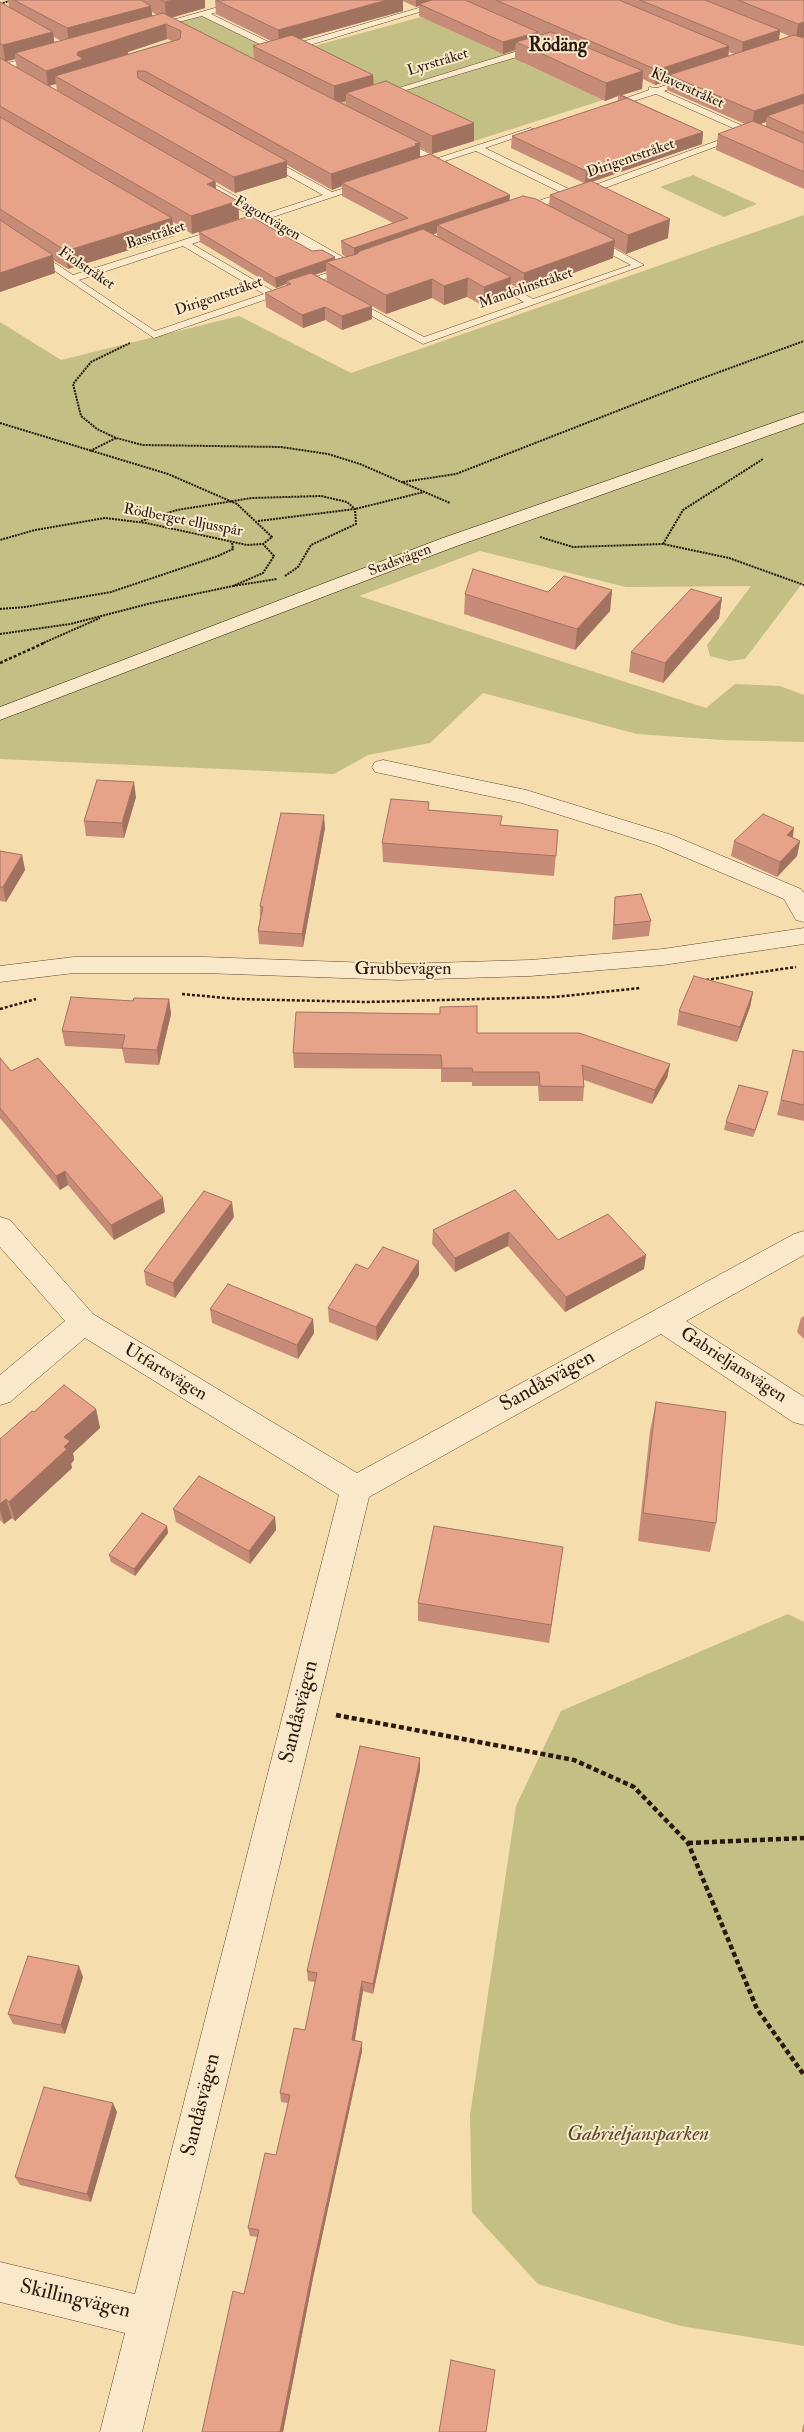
<!DOCTYPE html>
<html>
<head>
<meta charset="utf-8">
<style>
	body { margin:0 }
	canvas { display:block; background:#f6ddad }
</style>
</head>
<body>
<canvas width="804" height="2432"></canvas>
<script>
const context = document.querySelector('canvas').getContext('2d');
context.lineJoin = 'round';
function fill(path, color) { context.fillStyle = color; context.fill(path, 'evenodd'); }
const toPath = rows => new Path2D(rows.map(r => 'M' + r).join(''));
function strokePath(path, color, width, dash) { context.strokeStyle = color; context.lineWidth = width; context.lineCap = dash ? 'butt' : 'round'; context.setLineDash(dash || []); context.stroke(path); }
function write(font, color, halo, rows, align = 'center') {
  context.font = font + ' "IM FELL Double Pica",serif'; context.lineWidth = 4; context.setLineDash([]); context.textBaseline = 'middle'; context.strokeStyle = halo; context.fillStyle = color; for (const [text, x, y, turn = 0] of rows) {
    context.save(); context.translate(x, y); context.rotate((+turn || 0) * Math.PI / 180); context.textAlign = isNaN(turn) ? turn : align; if (halo) context.strokeText(text, 0, 0); context.fillText(text, 0, 0); context.restore();
  }
}
fill(toPath([
	[203,13,280,51,242,62,165,23],
	[421,17,535,37,523,63,603,100,474,141,395,102,349,116,292,52],
	[693,175,757,204,724,217,660,187],
	[804,215,804,581,745,659,729,661,710,656,707,645,751,586,626,587,480,551,359,596,706,708,735,684,780,686,804,695,804,742,723,740,637,734,483,693,430,743,368,755,334,774,0,759,0,322,61,360,239,316,351,373],
	[788,1614,804,1622,804,2346,681,2326,538,2284,472,2212,470,2115,516,1806,561,1711]
]), '#c3bf85');
const service = toPath([
	[243,0,256,0,211,14,281,48,439,2,446,4,280,54,202,16,155,28,151,26,243,0],
	[537,45,541,48,540,50,383,97,376,95,537,45],
	[38,55,41,56,41,60,0,71,0,65,38,55],
	[687,78,694,80,664,91,759,133,759,137,753,137,656,94,608,109,604,106,649,90,649,87,657,88,687,78],
	[530,128,538,130,485,148,571,190,592,186,736,134,744,136,597,191,572,196,520,213,517,212,517,208,562,193,476,151,445,161,452,166,447,169,436,164,428,165,426,163,429,161,394,142,402,140,438,158,530,128],
	[264,158,270,158,332,192,364,182,369,185,249,225,243,225,243,221,323,195,264,162,264,158],
	[0,227,73,275,221,228,224,229,224,233,192,244,273,291,345,267,354,269,154,338,0,234,0,227],
	[183,246,264,294,155,331,79,280,183,246],
	[589,239,597,239,644,265,423,344,346,302,347,300,355,300,424,337,524,302,486,281,486,277,494,277,533,299,631,265,589,243,589,239]
]);
const minor = toPath([
	[205,179,357,265,359,268,357,271,345,271,200,186,198,183,205,179],
	[383,760,526,790,672,835,801,889,804,893,804,922,796,920,784,899,656,845,522,803,375,772,372,767,375,762,383,760],
	[804,928,804,944,663,965,530,976,399,980,204,973,74,973,0,982,0,966,74,957,204,957,399,964,530,960,663,949,804,928],
	[0,1217,10,1220,93,1314,357,1473,794,1234,804,1231,804,1255,686,1321,804,1397,804,1425,793,1422,661,1334,369,1497,142,2432,100,2432,125,2333,0,2302,0,2262,135,2294,339,1495,85,1338,10,1402,0,1405,0,1375,65,1321,0,1247,0,1217]
]);
const secondary = toPath([
	[804,412,804,423,454,547,0,720,0,707,440,539,804,412]
]);
strokePath(service, '#5e4936', 1);
strokePath(minor, '#5e4936', 1);
strokePath(secondary, '#2b180e', 1);
strokePath(toPath([
	[0,4,12,0],
	[130,343,91,362,73,384,81,416,97,429,116,438,143,445,281,447,328,454,360,464,450,503],
	[0,423,168,474,237,504,272,537,263,544,247,545,146,523,105,518,35,530,0,540],
	[90,451,116,438],
	[403,482,456,474,681,386,804,341],
	[141,521,177,510,252,498,321,496,347,502,355,509,356,524,311,545,298,567,285,576],
	[258,521,355,509,424,492],
	[540,537,573,547,663,544,729,558,804,585],
	[663,544,683,510,763,459],
	[233,586,277,579],
	[0,609,25,607,111,592,218,556,233,549,232,542],
	[0,634,70,624,152,603,233,586,263,573,274,556,263,544],
	[41,644,100,618]
]), '#2b180e', 2, [2, 1]);
strokePath(toPath([
	[0,663,44,643],
	[706,980,796,967],
	[182,994,237,999,367,1002,555,997,640,988],
	[0,1009,36,999]
]), '#2b180e', 2.5, [3, 2]);
strokePath(toPath([
	[336,1715,574,1760,634,1787,688,1843,757,2009,804,2075],
	[688,1843,804,1838]
]), '#2b180e', 4.5, [5, 3]);
fill(service, '#f9e9ca');
fill(minor, '#f9e9ca');
fill(secondary, '#f9e9ca');
fill(toPath([
	[8,0,205,0,205,8,171,18,254,59,253,46,271,41,216,14,215,0,220,1,226,0,804,0,804,37,801,37,804,38,804,189,716,150,718,134,745,124,667,90,668,81,655,85,643,79,642,89,622,95,703,132,702,144,592,182,668,238,626,254,614,247,613,258,523,292,511,284,510,296,484,306,467,297,444,305,432,298,386,314,372,306,372,319,342,330,325,320,303,328,266,307,265,293,286,286,286,284,276,288,200,242,199,232,312,251,335,257,335,260,346,257,342,254,341,241,393,223,342,196,342,186,332,190,287,165,287,177,235,193,216,182,216,189,238,201,239,219,192,234,173,222,174,236,68,269,53,260,55,273,0,292,0,2,9,7],
	[403,1,416,7,419,6,419,16,503,54,515,50,515,59,605,101,618,96,618,101,512,136,511,148,584,183,550,195,549,206,509,200,420,158,420,148,432,154,474,141,474,123,374,85,373,75,300,39,403,11],
	[152,12,157,15,152,16],
	[780,32,787,35,789,36,779,40],
	[54,37,61,41,54,42],
	[167,39,172,41,128,54,128,52],
	[729,52,734,54,728,56],
	[15,59,17,68,6,61,12,60],
	[56,84,57,91,49,86],
	[346,101,346,105,340,102],
	[766,122,766,126,760,124],
	[437,233,437,237,432,234],
	[326,271,327,281,315,275],
	[612,590,610,611,575,650,464,614,465,594],
	[722,598,719,618,663,683,629,672,631,652],
	[136,797,124,838,86,836,84,821],
	[429,810,501,825,558,830,554,876,383,862,382,843],
	[325,828,303,947,259,944,258,931,260,917,260,906],
	[793,837,800,841,797,856,777,877,731,856,734,841],
	[0,851,22,855,25,870,6,902,0,901],
	[615,897,651,921,649,936,612,940],
	[753,992,750,1007,737,1042,677,1025,679,1011],
	[169,999,171,1014,159,1065,125,1063,122,1049,65,1046,62,1031,133,1001],
	[477,1033,670,1064,667,1078,652,1104,584,1080,584,1087,583,1101,539,1101,538,1086,472,1086,472,1082,441,1082,441,1069,294,1068,293,1053],
	[793,1050,804,1052,804,1121,777,1115],
	[0,1058,11,1071,165,1212,114,1240,68,1185,60,1190,0,1118],
	[766,1100,753,1137,724,1130,726,1122],
	[515,1190,558,1240,646,1255,644,1269,565,1312,508,1246,455,1272,432,1244,433,1230],
	[234,1217,175,1298,146,1285,144,1271],
	[419,1261,419,1275,377,1341,329,1322,328,1308,368,1269],
	[210,1309,313,1319,314,1333,298,1359,212,1323],
	[804,1316,804,1339,797,1332,801,1318],
	[656,1402,716,1523,710,1552,638,1541,650,1431],
	[96,1409,100,1428,73,1453,74,1460,71,1464,72,1468,15,1521,12,1518,4,1524,0,1520,0,1439,34,1412],
	[173,1509,275,1517,276,1530,250,1564,176,1522],
	[167,1526,168,1533,135,1576,111,1562,109,1555],
	[563,1547,549,1643,418,1621,418,1603],
	[420,1770,373,1994,363,1991,355,2040,362,2042,362,2051,313,2278,283,2432,202,2432,244,2294,257,2237,250,2236,248,2228,276,2155,288,2103,281,2102,280,2093,305,2030,315,1982,308,1981,307,1971],
	[83,1977,65,2034,13,2024,8,2014],
	[117,2112,91,2202,20,2185,15,2177],
	[804,2424,804,2432,802,2432,803,2425]
]), '#c78c77');
fill(toPath([
	[173,0,205,0,205,8,166,19,165,2],
	[387,0,403,0,403,11,279,45,278,30],
	[416,0,439,0,419,4,419,6,416,7],
	[151,6,153,22,69,45,67,28],
	[804,22,804,37,796,39,798,24],
	[166,24,167,39,128,52,129,61,55,76,56,84,48,86,46,71,77,55,78,52],
	[780,30,778,45,741,57,743,42],
	[53,32,55,48,15,53,15,59,5,62,3,45],
	[538,32,538,44,516,42,515,50,503,54,503,42],
	[729,46,728,61,669,75,668,81,655,85,657,70],
	[643,71,642,89,622,95,618,94,618,96,605,101,606,83],
	[373,75,374,92,346,93,346,101,334,104,334,86],
	[804,94,804,109,767,116,766,122,752,127,754,111],
	[474,123,474,141,432,154,432,136],
	[703,132,702,144,585,184,586,171],
	[420,143,420,158,342,183,342,186,332,190,331,174],
	[287,161,287,177,235,193,234,177],
	[215,181,217,199,207,184],
	[510,195,509,208,437,225,437,233,354,261,354,248],
	[238,201,239,219,192,234,191,216],
	[172,218,174,236,68,269,66,251],
	[670,219,668,238,626,254,628,235],
	[615,240,613,258,523,292,524,273],
	[53,255,55,273,0,292,0,273],
	[335,257,335,268,326,262,326,271,290,283,286,281,286,284,276,288,275,278],
	[511,277,510,296,484,306,484,287],
	[468,278,467,297,444,305,444,286],
	[432,279,432,298,386,314,386,295],
	[372,306,372,319,342,330,342,316],
	[325,307,325,320,303,328,302,315],
	[612,590,610,611,575,650,577,629],
	[722,598,719,618,663,683,665,663],
	[134,782,136,797,124,838,122,823],
	[324,815,325,828,303,947,302,934],
	[794,828,792,843,787,835],
	[800,841,797,856,777,877,780,862],
	[22,855,25,870,6,902,3,887],
	[753,992,750,1007,737,1042,740,1027],
	[169,999,171,1014,159,1065,157,1050],
	[670,1064,667,1078,652,1104,655,1090],
	[768,1092,766,1100,753,1137,755,1130],
	[65,1171,68,1185,60,1190,56,1176],
	[163,1198,165,1212,114,1240,111,1225],
	[232,1202,234,1217,175,1298,173,1283],
	[509,1232,508,1246,455,1272,455,1258],
	[646,1255,644,1269,565,1312,566,1297],
	[419,1261,419,1275,377,1341,376,1327],
	[313,1319,314,1333,298,1359,297,1345],
	[96,1409,100,1428,73,1453,74,1460,71,1464,72,1468,15,1521,9,1502,64,1437],
	[6,1499,12,1518,4,1524,0,1510,0,1504],
	[275,1517,276,1530,250,1564,249,1551],
	[167,1526,168,1533,135,1576,134,1569],
	[563,1547,560,1566,549,1643,551,1625],
	[420,1758,420,1770,373,1994,373,1984],
	[79,1966,83,1977,65,2034,61,2025],
	[362,1981,363,1991,353,2049,352,2040],
	[362,2042,362,2051,313,2278,283,2432,280,2432,312,2271],
	[113,2103,117,2112,91,2202,87,2194]
]), '#a27261');
const building = toPath([
	[14,0,141,0,151,6,67,28,14,0],
	[160,0,173,0,165,2,160,0],
	[216,0,220,1,226,0,387,0,278,30,216,0],
	[432,0,465,0,538,32,503,42,419,4,432,0],
	[496,0,619,0,729,46,657,70,496,0],
	[640,0,705,0,780,30,743,42,640,0],
	[738,0,804,0,804,22,798,24,738,0],
	[0,2,53,32,3,45,0,44,0,2],
	[163,13,420,143,415,144,418,145,331,174,145,71,137,71,138,78,287,161,234,177,55,76,180,39,181,31,166,24,78,52,77,55,83,59,127,45,46,71,15,53,163,13],
	[551,32,643,71,606,83,516,42,551,32],
	[292,35,373,75,334,86,253,46,292,35],
	[794,35,804,38,804,94,754,111,669,75,794,35],
	[0,58,215,181,207,184,238,201,191,216,0,106,0,58],
	[386,81,474,123,432,136,346,93,386,81],
	[618,94,703,132,586,171,512,136,627,98,618,94],
	[804,103,804,133,767,116,804,103],
	[0,117,172,218,66,251,0,209,0,117],
	[753,121,804,143,804,172,718,134,753,121],
	[430,154,510,195,354,248,341,241,408,218,342,183,430,154],
	[591,181,670,219,628,235,550,195,591,181],
	[523,196,536,199,615,240,524,273,437,225,523,196],
	[250,216,312,251,322,250,335,257,275,278,199,232,250,216],
	[0,220,53,255,0,273,0,220],
	[423,229,511,277,484,287,468,278,444,286,432,279,386,295,326,262,357,254,360,251,423,229],
	[311,273,372,306,342,316,325,307,302,315,265,293,291,284,286,281,311,273],
	[473,569,548,592,564,576,612,590,577,629,465,594,473,569],
	[691,589,722,598,665,663,631,652,691,589],
	[97,780,134,782,122,823,84,821,97,780],
	[391,799,429,802,428,810,502,816,500,825,558,830,556,856,382,843,391,799],
	[281,813,324,815,302,934,258,931,263,907,260,906,281,813],
	[763,814,794,828,787,835,800,841,780,862,734,841,763,814],
	[0,851,22,855,3,887,0,887,0,851],
	[641,894,651,921,614,925,615,897,641,894],
	[694,976,753,992,740,1027,679,1011,694,976],
	[71,997,133,1001,134,998,169,999,157,1050,122,1048,125,1035,62,1031,71,997],
	[477,1006,477,1033,579,1033,670,1064,655,1090,582,1065,584,1087,540,1086,539,1072,473,1072,472,1068,442,1068,441,1055,293,1053,296,1012,440,1014,440,1007,477,1006],
	[793,1050,804,1052,804,1105,781,1100,793,1050],
	[0,1058,11,1071,38,1058,163,1198,111,1225,65,1171,56,1176,0,1108,0,1058],
	[739,1085,768,1092,755,1130,726,1122,739,1085],
	[515,1190,558,1240,608,1214,646,1255,566,1297,509,1232,455,1258,433,1230,515,1190],
	[204,1191,232,1202,173,1283,144,1271,204,1191],
	[383,1247,419,1261,376,1327,328,1308,356,1264,368,1269,383,1247],
	[228,1284,313,1319,297,1345,210,1309,228,1284],
	[64,1385,96,1409,64,1437,70,1441,64,1447,67,1449,9,1502,6,1499,0,1504,0,1439,32,1411,34,1412,64,1385],
	[656,1402,726,1412,716,1523,643,1513,656,1402],
	[199,1476,275,1517,249,1551,173,1509,199,1476],
	[142,1513,167,1526,134,1569,109,1555,142,1513],
	[434,1526,563,1547,551,1625,418,1603,434,1526],
	[360,1746,420,1758,373,1984,362,1981,352,2040,362,2042,312,2271,280,2432,202,2432,233,2291,244,2294,259,2230,248,2228,265,2153,276,2155,290,2095,280,2093,294,2028,305,2030,317,1973,307,1971,360,1746],
	[28,1956,79,1966,61,2025,8,2014,28,1956],
	[44,2087,113,2103,87,2194,15,2177,44,2087],
	[451,2360,495,2370,486,2432,439,2432,451,2360]
]);
fill(building, '#e7a38a');
strokePath(building, '#a27261', 1);
write('15px', '#2b180e', '#f9e9ca', [
	["Lyrstråket",438,63,-17],
	["Klaverstråket",687,89,24],
	["Dirigentstråket",631,159,-19],
	["Fagottvägen",267,219,30],
	["Basstråket",156,236,-18],
	["Fiolstråket",86,269,34],
	["Mandolinstråket",526,289,-19],
	["Dirigentstråket",219,297,-19],
	["Rödberget elljusspår",183,521,11],
	["Stadsvägen",400,561,-21]
]);
write('18px', '#2b180e', '#f9e9ca', [
	["Grubbevägen",403,970],
	["Gabrieljansvägen",733,1366,33],
	["Utfartsvägen",165,1373,31]
]);
write('bold 19px', '#2b180e', '#f9e9ca', [
	["Rödäng",558,47]
]);
write('21px', '#2b180e', '#f9e9ca', [
	["Sandåsvägen",548,1382,-29],
	["Sandåsvägen",300,1712,-76],
	["Sandåsvägen",202,2105,-76],
	["Skillingvägen",75,2300,13]
]);
write('italic 21px', '#594a32', '#f9e9ca', [
	["Gabrieljansparken",638,2135]
]);
</script>
</body>
</html>
